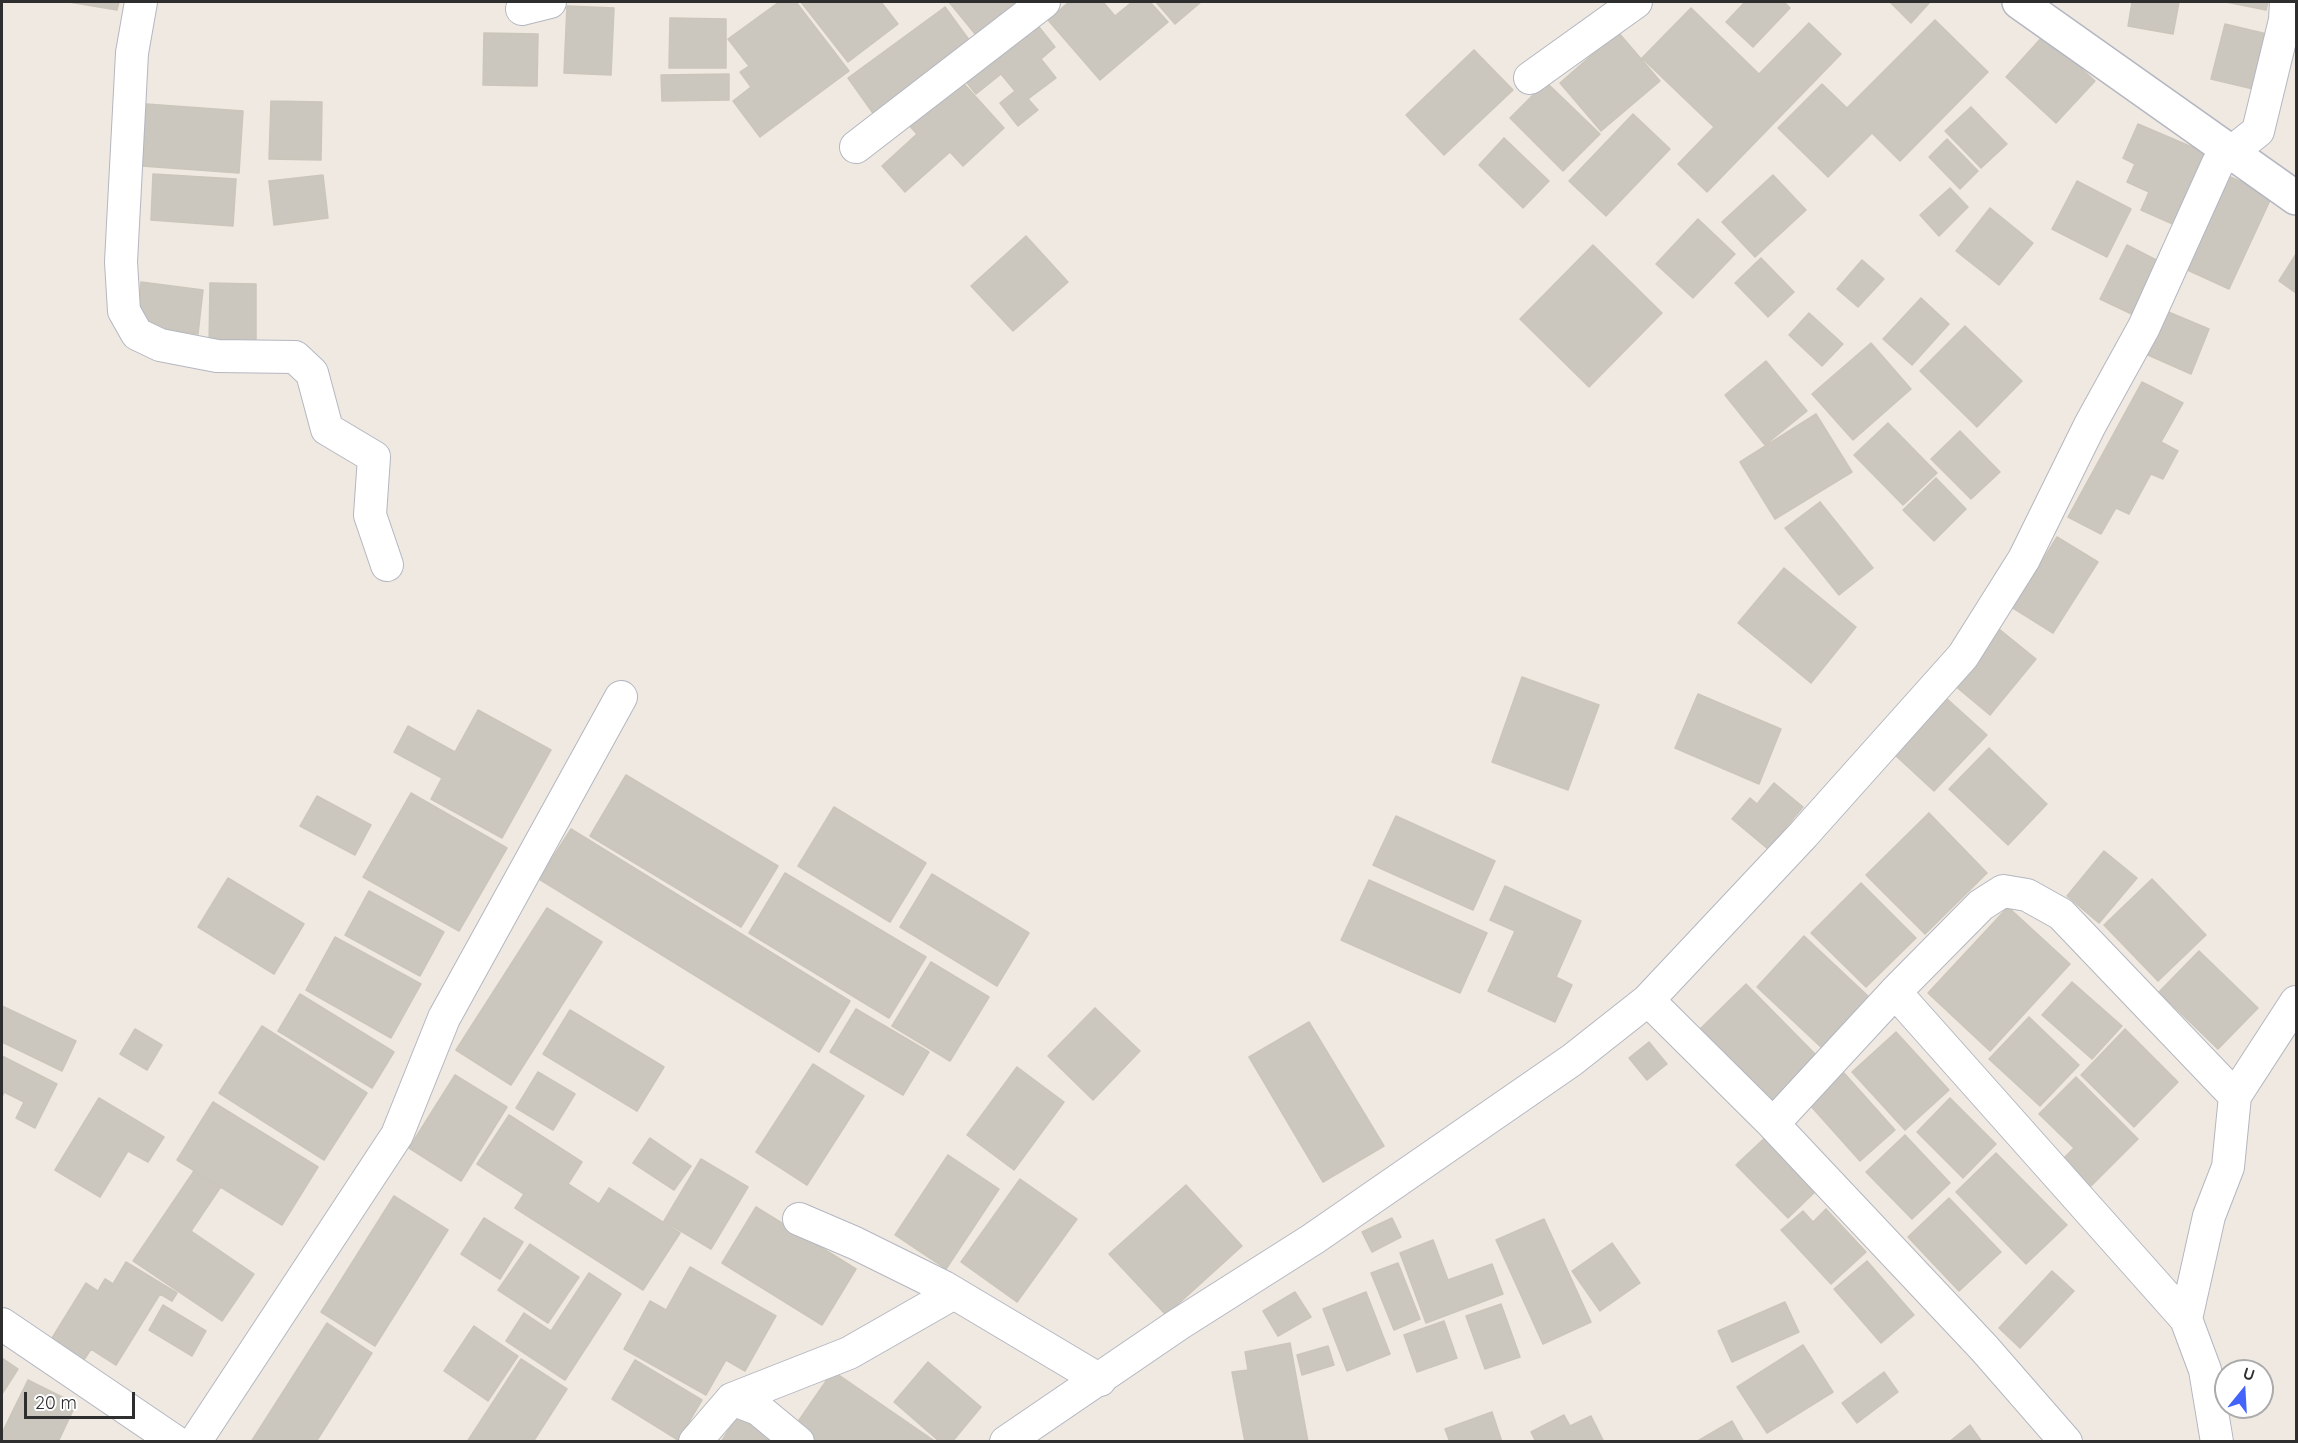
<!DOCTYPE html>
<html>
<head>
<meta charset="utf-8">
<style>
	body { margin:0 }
	#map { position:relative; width:2298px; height:1443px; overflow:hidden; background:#efe9e1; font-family:Quicksand,sans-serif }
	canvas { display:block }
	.frame { position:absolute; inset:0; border:3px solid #2e2e2e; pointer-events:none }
	.north { position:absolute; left:2214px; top:1359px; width:60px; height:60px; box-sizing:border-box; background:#fff; border:2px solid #ababab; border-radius:50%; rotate:18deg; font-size:16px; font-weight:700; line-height:24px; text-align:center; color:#2e2e2e }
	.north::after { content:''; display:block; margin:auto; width:21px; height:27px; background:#4264fb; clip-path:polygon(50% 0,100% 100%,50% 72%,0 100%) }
	.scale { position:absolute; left:24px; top:1392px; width:111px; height:27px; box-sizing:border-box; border:3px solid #2e2e2e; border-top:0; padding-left:8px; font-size:18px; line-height:21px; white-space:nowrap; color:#2e2e2e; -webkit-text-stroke:4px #fff; paint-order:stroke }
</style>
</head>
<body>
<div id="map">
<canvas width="2298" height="1443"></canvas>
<div class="frame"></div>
<div class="north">U</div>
<div class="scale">20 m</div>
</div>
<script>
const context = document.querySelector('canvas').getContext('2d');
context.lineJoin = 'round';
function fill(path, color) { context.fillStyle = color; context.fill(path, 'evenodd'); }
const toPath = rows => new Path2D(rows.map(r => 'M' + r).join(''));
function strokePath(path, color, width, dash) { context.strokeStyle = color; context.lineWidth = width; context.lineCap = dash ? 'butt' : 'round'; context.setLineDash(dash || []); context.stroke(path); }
const building = toPath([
	[69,2,119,2,117,10,69,2],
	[779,2,796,2,849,71,760,137,733,101,751,87,740,72,749,66,728,39,779,2],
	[801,2,881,2,898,24,848,62,801,2],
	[949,2,1040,2,985,46,949,2],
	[1069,2,1103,2,1115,16,1132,2,1150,2,1168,22,1100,80,1048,20,1069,2],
	[1156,2,1201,2,1175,24,1156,2],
	[1745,2,1784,2,1790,8,1753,47,1726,22,1745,2],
	[1890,2,1930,2,1911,23,1890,2],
	[2132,2,2179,2,2173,34,2128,26,2132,2],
	[2226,2,2268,2,2266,10,2226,2],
	[567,6,614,8,611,75,564,73,567,6],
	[945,7,978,52,880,123,848,78,945,7],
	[1691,8,1759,74,1809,23,1841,54,1707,192,1678,164,1714,127,1642,58,1691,8],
	[1031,17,1055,47,1041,59,1056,78,1028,99,1038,110,1018,126,1000,103,1015,91,1001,74,976,94,959,73,1031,17],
	[670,18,726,19,726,68,669,68,670,18],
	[1935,20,1988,72,1900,161,1872,133,1828,177,1778,128,1822,84,1847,108,1935,20],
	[2225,24,2267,34,2253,89,2211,79,2225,24],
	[1618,32,1660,81,1601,131,1560,83,1618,32],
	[484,33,538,34,537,86,483,85,484,33],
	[2044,35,2095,81,2056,123,2006,77,2044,35],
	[1474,50,1513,90,1444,155,1406,115,1474,50],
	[729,74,729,100,662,101,661,75,729,74],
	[956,75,1004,128,963,166,950,152,905,192,882,166,917,134,905,121,956,75],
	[1546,82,1600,134,1563,171,1510,118,1546,82],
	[271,101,322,102,321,160,269,159,271,101],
	[146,104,243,111,239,173,142,166,146,104],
	[1971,107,2007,144,1981,168,1945,131,1971,107],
	[1633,114,1670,149,1606,216,1569,181,1633,114],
	[2138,124,2206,153,2175,225,2141,210,2149,192,2127,182,2135,164,2123,158,2138,124],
	[1504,138,1549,181,1523,208,1479,165,1504,138],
	[1947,139,1978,171,1960,189,1929,157,1947,139],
	[153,174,236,179,233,226,151,220,153,174],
	[2224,174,2272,196,2229,289,2181,267,2224,174],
	[323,175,328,218,274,225,269,181,323,175],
	[1773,175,1806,210,1755,257,1722,222,1773,175],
	[2077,181,2131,209,2107,257,2052,229,2077,181],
	[1950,188,1968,207,1939,236,1920,215,1950,188],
	[1990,208,2033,243,1999,285,1956,251,1990,208],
	[1698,219,1735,254,1693,298,1656,264,1698,219],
	[1026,236,1068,282,1013,331,971,286,1026,236],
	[1593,245,1662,313,1589,387,1520,319,1593,245],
	[2127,245,2164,264,2138,317,2100,299,2127,245],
	[2296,254,2296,293,2279,281,2296,254],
	[1761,258,1794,292,1768,317,1735,283,1761,258],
	[1862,260,1884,279,1858,307,1837,289,1862,260],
	[141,282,203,290,198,334,136,326,141,282],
	[210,283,256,284,256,348,209,348,210,283],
	[1921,298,1949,324,1912,365,1883,339,1921,298],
	[2166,311,2209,329,2191,374,2148,355,2166,311],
	[1809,313,1843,344,1822,366,1789,335,1809,313],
	[1965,326,2022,381,1977,427,1920,371,1965,326],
	[1871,343,1911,389,1853,440,1812,394,1871,343],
	[1766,361,1807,411,1765,445,1725,395,1766,361],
	[2142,382,2183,403,2161,442,2178,451,2163,479,2151,474,2129,514,2116,508,2101,534,2068,517,2142,382],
	[1816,414,1852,472,1775,519,1740,462,1816,414],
	[1888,423,1937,473,1903,505,1854,455,1888,423],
	[1960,431,2000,472,1971,499,1931,459,1960,431],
	[1936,478,1966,509,1934,541,1903,510,1936,478],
	[1820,502,1873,568,1839,595,1785,528,1820,502],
	[2057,537,2098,562,2053,633,2013,608,2057,537],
	[1784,568,1856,627,1811,683,1738,623,1784,568],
	[1999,629,2036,659,1990,715,1954,685,1999,629],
	[1522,677,1599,705,1568,790,1492,762,1522,677],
	[1698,694,1781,729,1759,784,1675,748,1698,694],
	[1946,698,1987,735,1934,791,1894,754,1946,698],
	[478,710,551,750,502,838,431,799,442,778,394,752,408,726,455,752,478,710],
	[1989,748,2047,804,2008,845,1949,789,1989,748],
	[626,775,778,866,741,927,590,836,626,775],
	[1774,783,1803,807,1768,849,1732,819,1750,798,1757,804,1774,783],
	[411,793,507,848,459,931,363,877,411,793],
	[317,796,371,825,355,855,300,826,317,796],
	[834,807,926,863,890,922,798,866,834,807],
	[1929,813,1987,873,1925,934,1866,875,1929,813],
	[1396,816,1495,861,1473,910,1373,865,1396,816],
	[571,829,850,1001,819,1052,539,879,571,829],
	[2104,851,2137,878,2099,923,2067,896,2104,851],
	[785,873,926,957,889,1018,749,933,785,873],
	[932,874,1029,933,997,986,900,927,932,874],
	[228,878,304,924,274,974,198,927,228,878],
	[2152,879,2206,935,2158,981,2104,925,2152,879],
	[1369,880,1487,933,1460,993,1341,940,1369,880],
	[1861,883,1916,938,1866,987,1811,933,1861,883],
	[1505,886,1581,921,1556,977,1572,985,1555,1022,1488,991,1515,931,1490,920,1505,886],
	[369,891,444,932,420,976,345,935,369,891],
	[2008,907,2070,964,1990,1051,1928,993,2008,907],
	[547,908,602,942,511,1085,456,1050,547,908],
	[1804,936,1869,997,1822,1048,1757,987,1804,936],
	[335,937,421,984,391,1038,306,990,335,937],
	[2199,951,2258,1008,2218,1049,2159,992,2199,951],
	[931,962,989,997,950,1061,892,1026,931,962],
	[2072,982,2122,1026,2092,1059,2042,1015,2072,982],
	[1746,984,1819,1058,1768,1108,1695,1034,1746,984],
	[300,994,394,1052,372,1088,278,1031,300,994],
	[2,1006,76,1041,62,1071,2,1042,2,1006],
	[1095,1008,1140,1051,1093,1100,1048,1056,1095,1008],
	[856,1009,929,1052,903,1095,830,1052,856,1009],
	[570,1010,664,1067,637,1111,543,1054,570,1010],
	[2029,1017,2079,1065,2040,1106,1989,1059,2029,1017],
	[1309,1022,1384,1146,1323,1182,1249,1057,1309,1022],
	[262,1026,367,1093,324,1160,219,1093,262,1026],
	[135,1029,162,1045,147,1070,120,1054,135,1029],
	[2125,1029,2178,1082,2134,1127,2081,1075,2125,1029],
	[1896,1032,1949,1090,1905,1130,1852,1072,1896,1032],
	[1649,1042,1667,1064,1647,1080,1629,1058,1649,1042],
	[2,1056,57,1084,35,1128,16,1118,24,1102,4,1092,2,1097,2,1056],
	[813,1064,864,1096,807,1185,756,1152,813,1064],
	[1017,1067,1064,1102,1014,1170,967,1135,1017,1067],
	[538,1072,575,1094,553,1130,516,1108,538,1072],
	[1844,1073,1895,1130,1860,1161,1809,1104,1844,1073],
	[455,1075,507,1107,461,1181,409,1148,455,1075],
	[2076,1077,2138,1139,2086,1191,2059,1163,2074,1148,2039,1114,2076,1077],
	[99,1098,164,1137,148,1162,128,1151,100,1197,55,1170,99,1098],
	[1950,1098,1996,1144,1963,1178,1917,1132,1950,1098],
	[213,1102,318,1167,282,1225,177,1160,213,1102],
	[509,1115,582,1162,568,1184,599,1204,609,1188,680,1233,643,1290,515,1208,524,1194,477,1164,509,1115],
	[1769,1134,1820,1187,1788,1218,1736,1165,1769,1134],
	[1905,1135,1950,1183,1912,1219,1866,1172,1905,1135],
	[650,1138,691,1166,674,1190,633,1163,650,1138],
	[1996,1153,2067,1225,2026,1264,1956,1192,1996,1153],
	[948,1155,999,1189,946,1269,895,1235,948,1155],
	[701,1159,748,1187,711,1249,664,1221,701,1159],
	[194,1171,220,1188,191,1231,254,1274,222,1321,133,1261,194,1171],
	[1020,1179,1077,1219,1017,1302,961,1262,1020,1179],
	[1186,1185,1242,1246,1166,1315,1109,1254,1186,1185],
	[394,1196,448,1230,375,1346,321,1312,394,1196],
	[1949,1198,2001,1252,1959,1291,1908,1237,1949,1198],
	[756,1207,856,1269,822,1325,722,1263,756,1207],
	[1826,1209,1866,1252,1831,1284,1781,1230,1803,1211,1813,1222,1826,1209],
	[484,1218,523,1242,500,1279,461,1254,484,1218],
	[1392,1218,1401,1237,1372,1252,1362,1232,1392,1218],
	[1544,1219,1591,1322,1543,1344,1496,1240,1544,1219],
	[1433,1240,1448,1280,1492,1264,1503,1294,1426,1323,1400,1253,1433,1240],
	[1612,1243,1640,1283,1600,1311,1572,1271,1612,1243],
	[530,1244,579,1277,548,1323,498,1290,530,1244],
	[1867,1261,1914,1315,1881,1343,1834,1289,1867,1261],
	[126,1262,177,1293,172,1301,160,1294,116,1365,91,1349,82,1363,49,1343,86,1283,98,1291,105,1279,113,1284,126,1262],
	[1398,1263,1420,1319,1394,1330,1371,1273,1398,1263],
	[690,1267,776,1316,745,1371,726,1360,706,1395,624,1349,650,1301,666,1310,690,1267],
	[2052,1271,2074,1291,2020,1348,1999,1328,2052,1271],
	[589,1273,621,1294,565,1380,506,1341,524,1313,551,1331,589,1273],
	[1295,1292,1311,1317,1278,1336,1263,1311,1295,1292],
	[1366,1292,1390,1354,1347,1371,1323,1309,1366,1292],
	[1785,1302,1799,1332,1732,1362,1718,1331,1785,1302],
	[1501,1304,1520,1357,1485,1369,1466,1316,1501,1304],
	[163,1305,206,1331,192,1356,149,1330,163,1305],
	[1444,1321,1457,1358,1417,1372,1404,1335,1444,1321],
	[327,1323,372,1353,316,1442,251,1442,327,1323],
	[474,1326,518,1356,488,1401,444,1371,474,1326],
	[1290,1343,1308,1442,1245,1442,1232,1372,1248,1370,1245,1352,1290,1343],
	[1803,1345,1833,1392,1767,1433,1737,1387,1803,1345],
	[1328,1346,1334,1365,1302,1375,1297,1355,1328,1346],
	[2,1358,18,1369,2,1394,2,1358],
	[521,1359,567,1389,533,1442,467,1442,521,1359],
	[635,1360,702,1400,678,1440,612,1399,635,1360],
	[928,1362,981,1407,952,1442,940,1442,894,1402,928,1362],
	[833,1371,936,1442,817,1442,795,1426,833,1371],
	[1884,1372,1898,1392,1857,1423,1842,1403,1884,1372],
	[28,1380,76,1404,58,1442,2,1442,2,1433,28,1380],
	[740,1412,785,1442,721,1442,740,1412],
	[1492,1412,1502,1442,1450,1442,1445,1429,1492,1412],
	[1564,1415,1570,1426,1591,1416,1604,1442,1536,1442,1531,1432,1564,1415],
	[1732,1421,1744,1442,1696,1442,1732,1421],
	[1970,1425,1982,1442,1949,1442,1970,1425]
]);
fill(building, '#cbc7bf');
strokePath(building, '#cbc5ba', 1.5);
const minor = toPath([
	[141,2,132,53,121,262,124,311,137,334,160,345,217,356,295,357,312,373,327,429,374,457,370,515,387,565],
	[522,9,550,2],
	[1530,78,1636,2],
	[856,147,1044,2],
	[1895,992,2186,1319],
	[1648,1000,1773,1124,1984,1348,2066,1442],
	[1773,1124,1895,992,1981,905,2003,891,2027,895,2061,914,2235,1096],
	[799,1219,855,1243,944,1287,1100,1380],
	[2,1324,176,1442],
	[732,1399,849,1353,954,1293],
	[195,1442,397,1135,444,1018,621,697],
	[695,1442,732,1399,758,1409,798,1442],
	[1006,1442,1179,1324,1313,1239,1572,1060,1648,1000,1803,835,1963,656,2024,559,2090,425,2144,327,2218,163,2258,131,2285,20,2286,2],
	[2217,1442,2205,1370,2186,1319,2209,1216,2228,1167,2235,1096,2296,1002]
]);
const tertiary = toPath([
	[2019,2,2296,198]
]);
strokePath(minor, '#b4b7c1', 34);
strokePath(tertiary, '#b4b7c1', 36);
strokePath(minor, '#fff', 32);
strokePath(tertiary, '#fff', 33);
</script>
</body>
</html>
